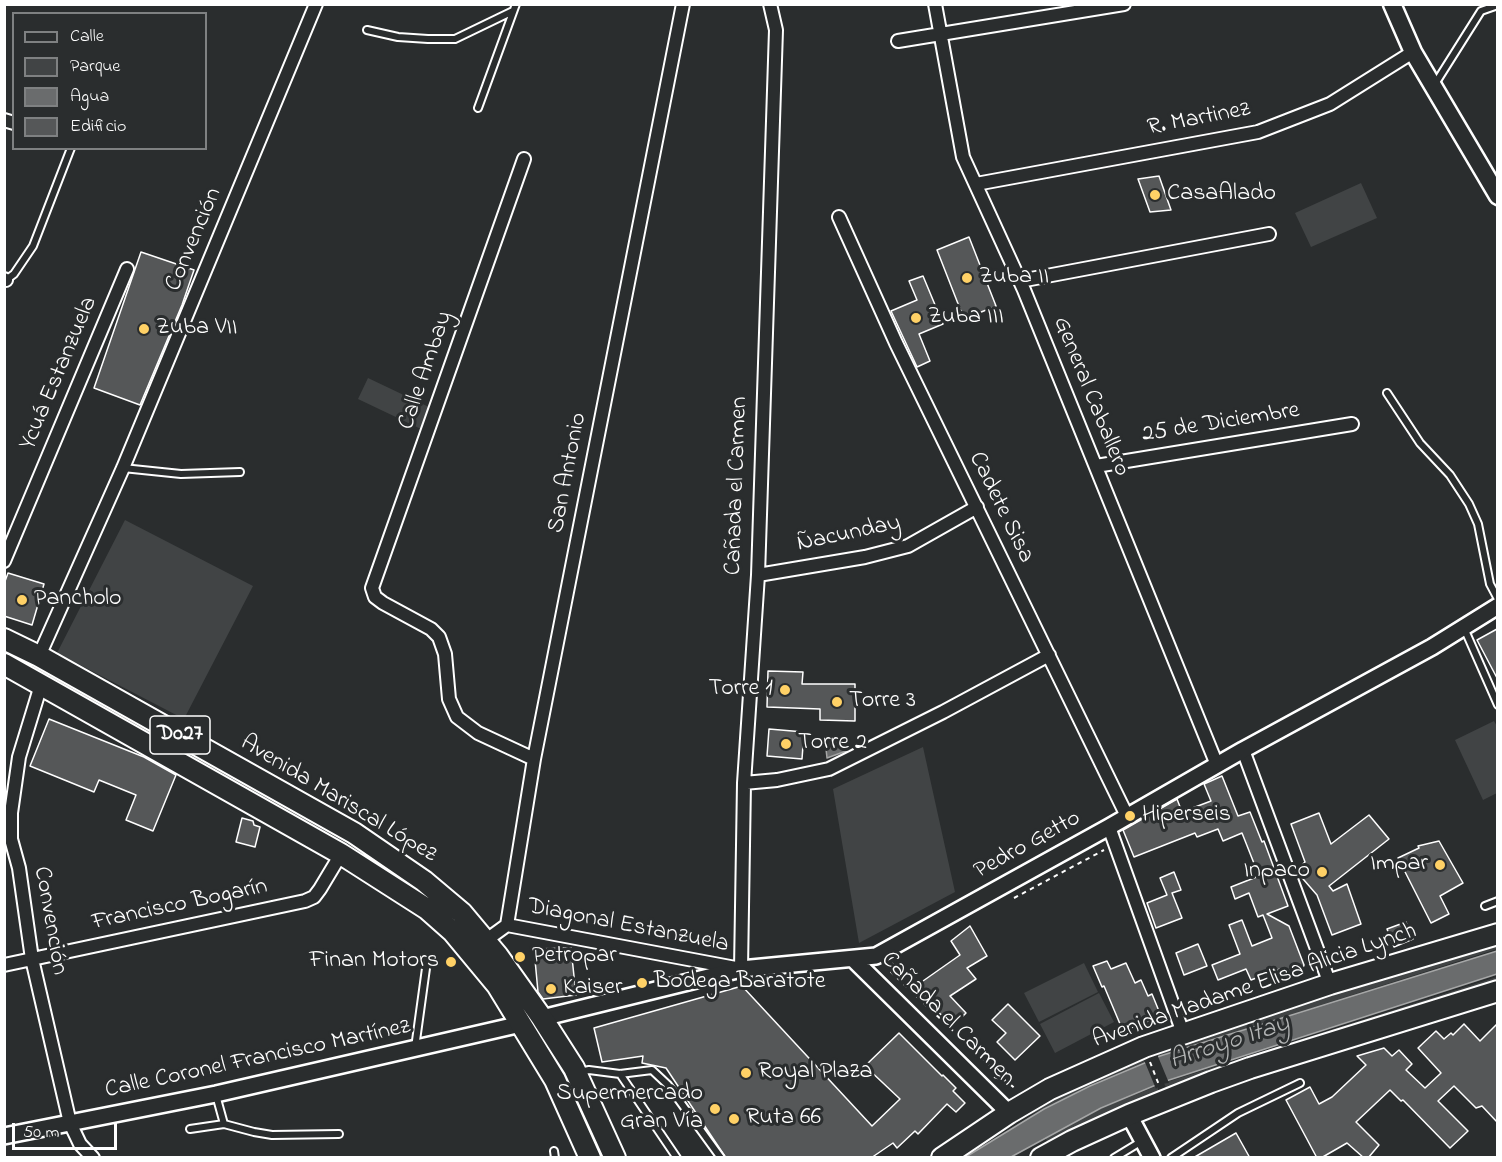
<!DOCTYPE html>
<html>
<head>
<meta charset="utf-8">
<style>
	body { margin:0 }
	#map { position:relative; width:1502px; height:1162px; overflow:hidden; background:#2a2d2e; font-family:"Indie Flower",sans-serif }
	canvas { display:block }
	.frame { position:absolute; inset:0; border:6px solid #fff; pointer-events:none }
	.legend { position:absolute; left:12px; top:12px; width:195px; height:138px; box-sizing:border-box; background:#2a2d2e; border:2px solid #7f8182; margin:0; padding:8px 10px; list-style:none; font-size:18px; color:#fff }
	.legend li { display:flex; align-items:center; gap:12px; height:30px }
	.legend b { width:30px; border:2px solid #7f8182 }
	.scale { position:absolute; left:12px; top:1123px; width:105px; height:27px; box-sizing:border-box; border:3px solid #fff; border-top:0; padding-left:8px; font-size:18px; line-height:21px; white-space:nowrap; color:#fff; -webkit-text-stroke:4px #2a2d2e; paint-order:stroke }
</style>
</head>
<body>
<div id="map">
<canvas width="1502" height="1162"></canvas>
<div class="frame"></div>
<ul class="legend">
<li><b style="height:8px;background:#2a2d2e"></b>Calle</li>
<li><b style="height:16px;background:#414445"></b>Parque</li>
<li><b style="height:16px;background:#6a6c6d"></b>Agua</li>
<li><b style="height:16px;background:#555758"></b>Edificio</li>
</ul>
<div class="scale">50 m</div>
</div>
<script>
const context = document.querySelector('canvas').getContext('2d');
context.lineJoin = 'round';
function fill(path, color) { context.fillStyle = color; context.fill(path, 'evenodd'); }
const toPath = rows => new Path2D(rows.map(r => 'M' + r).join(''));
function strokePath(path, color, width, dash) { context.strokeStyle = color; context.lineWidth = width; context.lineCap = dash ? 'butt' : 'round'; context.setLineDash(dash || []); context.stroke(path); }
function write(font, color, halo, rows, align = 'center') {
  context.font = font + ' "Indie Flower",sans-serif'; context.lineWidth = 6; context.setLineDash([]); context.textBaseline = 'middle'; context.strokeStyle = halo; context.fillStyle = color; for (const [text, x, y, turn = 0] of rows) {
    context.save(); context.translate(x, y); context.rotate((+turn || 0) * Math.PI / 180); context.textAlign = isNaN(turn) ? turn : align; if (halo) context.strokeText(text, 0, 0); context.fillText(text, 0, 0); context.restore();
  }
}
fill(toPath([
	[1361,183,1377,218,1311,247,1295,213],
	[368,378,431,408,421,429,358,399],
	[125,520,253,586,184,719,57,653],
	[4,650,328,831,329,834,327,836,5,658],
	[1494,721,1498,728,1497,793,1483,800,1455,740],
	[923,747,955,892,859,943,833,789],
	[368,855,412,883,463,925,533,1020,527,1022,515,1002,366,859],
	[1497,941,1497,949,1157,1057,1155,1052,1202,1034],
	[1084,963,1098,992,1039,1022,1024,993],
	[1497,977,1497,982,1167,1090,1164,1083],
	[1099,993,1114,1022,1055,1053,1040,1024],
	[534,1021,570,1082,604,1157,597,1157,528,1023],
	[1145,1056,1147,1061,1097,1082,1030,1115,1027,1111,1063,1092],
	[1157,1086,1159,1093,1050,1145,1045,1138,1102,1108]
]), '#414445');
const water = toPath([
	[848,739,849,750,827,758,825,740,848,739],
	[1497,951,1497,974,1163,1082,1156,1065,1149,1068,1156,1085,1101,1108,1011,1157,964,1158,1044,1109,1090,1086,1147,1062,1149,1067,1155,1065,1153,1059,1160,1056,1497,951]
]);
fill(water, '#6a6c6d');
strokePath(water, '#a6a7a7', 1.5);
fill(toPath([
	[1157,1054,1169,1083,1161,1084,1154,1069,1159,1085,1156,1089,1144,1060,1148,1059,1152,1063,1151,1057]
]), '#2a2d2e');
const building = toPath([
	[1159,176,1171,210,1150,212,1138,179,1159,176],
	[969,237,996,306,964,319,937,250,969,237],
	[141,252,194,270,182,305,140,405,94,388,141,252],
	[923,276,943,324,919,334,930,361,917,367,891,311,917,300,909,281,923,276],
	[8,573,44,584,32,625,4,616,4,584,8,573],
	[1497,629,1497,678,1477,640,1497,629],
	[768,671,803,672,802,684,855,684,855,721,820,720,820,709,767,707,768,671],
	[49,719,144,757,176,775,153,831,126,820,136,795,99,780,94,792,30,766,49,719],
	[769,729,804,732,802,759,767,756,769,729],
	[1222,776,1238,816,1250,812,1262,842,1264,841,1288,906,1267,914,1289,926,1304,965,1300,976,1285,981,1280,969,1251,980,1246,969,1218,980,1212,965,1240,954,1229,925,1242,920,1252,946,1272,938,1263,915,1258,917,1249,893,1235,899,1231,887,1259,876,1242,833,1223,841,1218,829,1197,837,1195,833,1134,857,1123,830,1177,799,1182,812,1211,801,1204,784,1222,776],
	[1319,813,1331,844,1369,815,1389,839,1329,886,1333,891,1347,884,1361,924,1332,935,1317,895,1297,872,1296,870,1305,862,1291,824,1319,813],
	[242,818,253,821,254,825,260,827,255,847,236,842,242,818],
	[1439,841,1463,883,1440,896,1449,914,1431,923,1398,858,1419,848,1418,846,1439,841],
	[1174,872,1181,890,1172,893,1182,918,1156,928,1147,903,1167,895,1160,878,1174,872],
	[1406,922,1413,939,1394,947,1387,929,1406,922],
	[970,926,987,956,967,968,976,979,950,996,966,1013,953,1026,913,988,960,955,951,941,970,926],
	[1198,944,1207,966,1184,975,1176,953,1198,944],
	[571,948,576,995,543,999,538,992,534,949,571,948],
	[1107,961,1111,969,1126,963,1135,983,1141,980,1148,996,1152,994,1161,1016,1123,1031,1104,986,1102,987,1093,966,1107,961],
	[742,986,872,1126,900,1099,865,1066,899,1033,942,1076,943,1075,956,1088,953,1091,965,1103,956,1112,947,1104,918,1134,915,1131,897,1148,893,1143,871,1158,726,1158,666,1068,642,1063,643,1056,602,1062,594,1028,742,986],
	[1008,1004,1040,1036,1015,1060,997,1042,1006,1033,992,1020,1008,1004],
	[1464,1024,1480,1041,1497,1024,1497,1122,1482,1106,1476,1108,1454,1086,1438,1101,1468,1131,1450,1148,1403,1100,1401,1101,1390,1090,1356,1122,1379,1145,1368,1158,1364,1158,1347,1143,1321,1158,1317,1158,1286,1100,1310,1087,1319,1104,1332,1097,1366,1065,1357,1056,1384,1048,1392,1056,1399,1050,1412,1064,1406,1070,1425,1088,1441,1073,1418,1048,1436,1031,1444,1039,1451,1033,1453,1035,1464,1024],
	[1236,1133,1250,1158,1193,1158,1236,1133]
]);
fill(building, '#555758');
strokePath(building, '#fff', 1.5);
const service = toPath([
	[367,30,398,37,428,39,455,39,513,11],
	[1435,84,1481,11,1498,5],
	[478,108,516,4],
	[6,280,14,274,33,246,71,148],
	[1387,393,1420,443,1450,475,1469,504,1478,524,1490,584,1498,599],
	[123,468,181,474,240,472],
	[1464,628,1498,705],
	[1485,906,1498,901],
	[415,1048,427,961],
	[579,1072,589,1070,620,1074,652,1070,668,1085,721,1158],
	[620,1074,677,1158],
	[224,1124,254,1132,272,1135,339,1134],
	[190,1129,224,1124,216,1095],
	[554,1151,555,1158],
	[1114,1158,1142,1141],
	[1171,1158,1238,1113,1300,1083]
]);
const minor = toPath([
	[935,4,963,157,1024,290,1217,765],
	[898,41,1124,4],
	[4,120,14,123],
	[524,159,372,588,375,597,383,603,431,629,439,637,445,654,449,699,457,717,478,733,534,759],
	[976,184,1258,132,1330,104,1413,52],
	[839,217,896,343,1127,816],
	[4,279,6,280],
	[1020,281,1269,234],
	[1096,466,1352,424],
	[4,561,127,269],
	[758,575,865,557,908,546,977,507],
	[39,656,123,468,316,4],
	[41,685,19,757,11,813,11,839,19,868,32,959,70,1123,80,1144,93,1158],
	[1243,750,1330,984],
	[744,783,777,780,829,769,943,712,1049,655],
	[1109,827,1183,1033],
	[507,925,741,969,744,783,758,575,776,30,770,4],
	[485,941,507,925,534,759,683,4],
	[4,965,305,901,314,897,320,889,341,854]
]);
const tertiary = toPath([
	[853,959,1009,1113],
	[542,1018,741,969,876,956,1109,827,1243,750,1432,647,1498,606],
	[1129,1115,1152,1158],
	[4,1136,216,1094,521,1024]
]);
const secondary = toPath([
	[1392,4,1413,52,1498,196]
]);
const trunk = toPath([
	[4,639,39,656,354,833,424,881,462,913,498,956,542,1018,574,1068,615,1158],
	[4,664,341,854,427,909,453,932,497,985,555,1080,590,1158],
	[942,1158,1009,1113,1050,1089,1144,1047,1330,984,1498,934],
	[1041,1158,1072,1141,1129,1115,1211,1082,1250,1068,1498,991]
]);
strokePath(service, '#fff', 10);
strokePath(minor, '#fff', 16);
strokePath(tertiary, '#fff', 20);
strokePath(secondary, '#fff', 21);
strokePath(trunk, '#fff', 24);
strokePath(toPath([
	[1014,898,1104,850],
	[893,963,891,972,1006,1081],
	[1150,1062,1159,1085],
	[994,1077,1006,1081,1017,1090]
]), '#fff', 2, [4.5, 4.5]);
strokePath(service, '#2a2d2e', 6);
strokePath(minor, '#2a2d2e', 12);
strokePath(tertiary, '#2a2d2e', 15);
strokePath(secondary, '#2a2d2e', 16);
strokePath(trunk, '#2a2d2e', 20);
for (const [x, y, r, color] of [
	[1155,195,6,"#ffd166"],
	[967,278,6,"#ffd166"],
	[916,318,6,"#ffd166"],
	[144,329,6,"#ffd166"],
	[22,600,6,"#ffd166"],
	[785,690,6,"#ffd166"],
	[837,702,6,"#ffd166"],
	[786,744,6,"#ffd166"],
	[1130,816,6,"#ffd166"],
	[1440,865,6,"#ffd166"],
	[1322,872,6,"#ffd166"],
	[520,957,6,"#ffd166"],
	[451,962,6,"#ffd166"],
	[642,983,6,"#ffd166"],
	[551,989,6,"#ffd166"],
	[746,1073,6,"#ffd166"],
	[715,1109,6,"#ffd166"],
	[734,1119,6,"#ffd166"]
]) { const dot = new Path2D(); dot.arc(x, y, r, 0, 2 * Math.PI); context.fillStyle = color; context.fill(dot); strokePath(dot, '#2a2d2e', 2); }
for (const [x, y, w] of [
	[180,735,60]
]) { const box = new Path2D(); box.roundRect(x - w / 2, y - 19, w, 38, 4.5); context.fillStyle = '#2a2d2e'; context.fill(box); strokePath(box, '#fff', 1.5); }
write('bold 22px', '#fff', null, [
	["D027",180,735]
]);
write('24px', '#fff', '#2a2d2e', [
	["R. Martinez",1199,120,-11],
	["Convención",195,240,-67],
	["Calle Ambay",427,371,-71],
	["Ycuá Estanzuela",60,374,-67],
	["General Caballero",1090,397,68],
	["25 de Diciembre",1221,424,-9],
	["San Antonio",569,473,-79],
	["Cañada el Carmen",738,486,-88],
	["Cadete Sisa",1000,508,64],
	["Ñacunday",849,535,-12],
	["Avenida Mariscal López",338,800,31],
	["Pedro Getto",1028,846,-29],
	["Francisco Bogarín",180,906,-12],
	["Convención",49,921,80],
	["Diagonal Estanzuela",628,927,11],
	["Avenida Madame Elisa Alicia Lynch",1255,987,-19],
	["Cañada el Carmen",947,1020,45],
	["Calle Coronel Francisco Martínez",258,1060,-12]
]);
write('24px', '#fff', '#2a2d2e', [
	["CasaAlado",1167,195],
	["Zuba II",979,278],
	["Zuba III",928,318],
	["Zuba VII",156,329],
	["Pancholo",34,600],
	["Torre 1",773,690,"right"],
	["Torre 3",849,702],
	["Torre 2",798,744],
	["Hiperseis",1142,816],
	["Impar",1428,865,"right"],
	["Inpaco",1310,872,"right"],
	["Petropar",532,957],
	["Finan Motors",439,962,"right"],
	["Bodega Baratote",654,983],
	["Kaiser",563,989],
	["Royal Plaza",758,1073],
	["Supermercado",703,1095,"right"],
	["Gran Vía",703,1123,"right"],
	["Ruta 66",746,1119]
], 'left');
write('italic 26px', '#b4b6b6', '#2a2d2e', [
	["Arroyo Itay",1230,1044,-18]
]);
</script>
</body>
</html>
